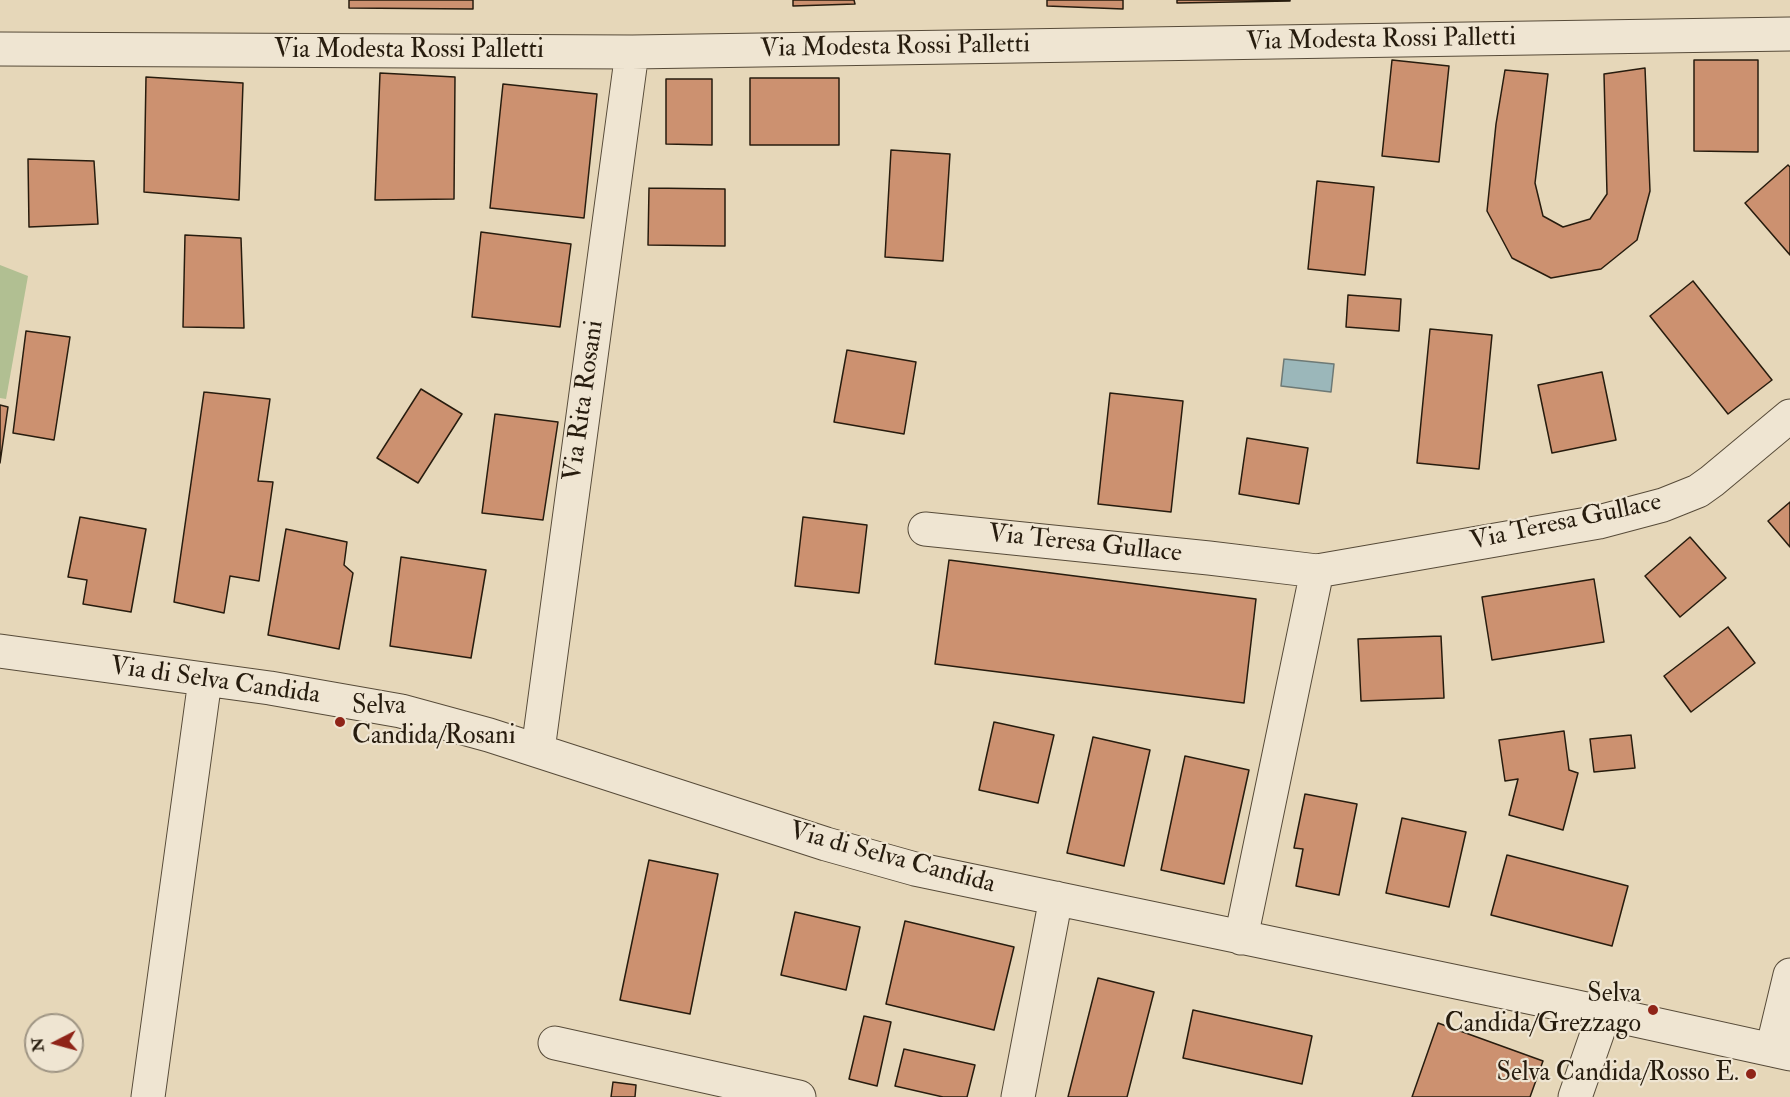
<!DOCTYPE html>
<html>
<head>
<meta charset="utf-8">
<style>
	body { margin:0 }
	#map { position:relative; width:1790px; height:1097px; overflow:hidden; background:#e6d7b9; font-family:"IM FELL Double Pica",serif }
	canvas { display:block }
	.north { position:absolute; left:24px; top:1013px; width:60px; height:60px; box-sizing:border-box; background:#efe5d2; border:2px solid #9f9584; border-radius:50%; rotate:264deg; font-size:16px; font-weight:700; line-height:24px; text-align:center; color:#271c0e }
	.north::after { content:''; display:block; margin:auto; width:21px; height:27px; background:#8f2418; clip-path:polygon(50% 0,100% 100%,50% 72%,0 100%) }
</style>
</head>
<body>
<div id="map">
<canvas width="1790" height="1097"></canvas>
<div class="north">N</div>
</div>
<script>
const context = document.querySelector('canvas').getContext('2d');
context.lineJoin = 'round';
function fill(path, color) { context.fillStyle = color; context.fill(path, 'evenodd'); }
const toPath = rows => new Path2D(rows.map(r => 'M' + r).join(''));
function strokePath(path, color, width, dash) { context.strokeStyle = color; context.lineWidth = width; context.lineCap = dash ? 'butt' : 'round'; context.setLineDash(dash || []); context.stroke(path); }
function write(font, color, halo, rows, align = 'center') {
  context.font = font + ' "IM FELL Double Pica",serif'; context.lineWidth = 4.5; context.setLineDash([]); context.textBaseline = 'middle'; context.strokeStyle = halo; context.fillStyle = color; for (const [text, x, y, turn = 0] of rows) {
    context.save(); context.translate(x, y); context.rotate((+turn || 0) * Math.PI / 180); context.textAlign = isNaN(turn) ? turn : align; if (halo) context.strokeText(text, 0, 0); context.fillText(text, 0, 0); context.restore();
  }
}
fill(toPath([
	[0,265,28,276,6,399,0,398]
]), '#b1bf92');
const water = toPath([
	[1284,359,1334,364,1331,392,1281,386,1284,359]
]);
fill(water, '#9bb7ba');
strokePath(water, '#6d7975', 1.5);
const building = toPath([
	[349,0,473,0,473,9,349,8,349,0],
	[793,0,854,0,855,4,793,6,793,0],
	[1047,0,1123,0,1123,9,1047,6,1047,0],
	[1177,0,1290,0,1290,1,1177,3,1177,0],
	[1392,60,1449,66,1439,162,1382,156,1392,60],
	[1694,60,1758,60,1758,152,1694,151,1694,60],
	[1645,68,1650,191,1637,240,1601,269,1551,278,1512,258,1487,211,1496,124,1505,70,1548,74,1535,183,1543,216,1563,227,1590,219,1607,194,1604,74,1645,68],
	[380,73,455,77,454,199,375,200,380,73],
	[146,77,243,83,239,200,144,192,146,77],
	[750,78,839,78,839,145,750,145,750,78],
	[666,79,712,79,712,145,666,144,666,79],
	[503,84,597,94,584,218,490,208,503,84],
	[891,150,950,154,943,261,885,257,891,150],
	[28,159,94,161,98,224,29,227,28,159],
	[1788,165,1790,167,1790,255,1745,203,1788,165],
	[1317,181,1374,187,1365,275,1308,269,1317,181],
	[649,188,725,189,725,246,648,245,649,188],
	[481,232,571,244,560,327,472,317,481,232],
	[185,235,241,238,244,328,183,327,185,235],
	[1693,281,1772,380,1728,414,1650,316,1693,281],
	[1348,295,1401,299,1399,331,1346,327,1348,295],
	[1430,329,1492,335,1479,469,1417,463,1430,329],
	[26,331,70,337,54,440,13,433,26,331],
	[847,350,916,362,904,434,834,422,847,350],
	[1602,372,1616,440,1552,453,1538,385,1602,372],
	[421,389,462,414,418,483,377,458,421,389],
	[204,392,270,399,258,481,273,482,259,581,230,576,224,613,174,602,204,392],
	[1110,393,1183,401,1171,512,1098,504,1110,393],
	[0,405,8,407,0,463,0,405],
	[495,414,558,422,543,520,482,513,495,414],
	[1247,438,1308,448,1299,504,1239,494,1247,438],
	[1790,502,1790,547,1768,521,1790,502],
	[80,517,146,529,131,612,83,604,87,580,68,577,80,517],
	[803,517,867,525,859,593,795,586,803,517],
	[286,529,347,542,344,565,353,573,339,649,268,635,286,529],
	[1690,537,1726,578,1680,617,1645,576,1690,537],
	[401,557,486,570,471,658,390,646,401,557],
	[949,560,1256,599,1244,703,935,664,949,560],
	[1594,579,1604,642,1492,660,1482,597,1594,579],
	[1728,627,1755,663,1691,712,1664,676,1728,627],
	[1441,636,1444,698,1361,701,1358,639,1441,636],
	[994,722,1054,735,1038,803,979,790,994,722],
	[1564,731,1569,770,1578,773,1563,830,1509,815,1518,779,1505,781,1499,740,1564,731],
	[1631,735,1635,768,1594,772,1590,739,1631,735],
	[1093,737,1150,750,1124,866,1067,853,1093,737],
	[1185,756,1249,770,1224,884,1161,870,1185,756],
	[1305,794,1357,804,1339,895,1296,886,1303,849,1294,848,1305,794],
	[1402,818,1466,832,1449,907,1386,893,1402,818],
	[1507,855,1628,886,1612,946,1491,915,1507,855],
	[649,860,718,874,690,1014,620,1000,649,860],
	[795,912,860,927,846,990,781,975,795,912],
	[905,921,1014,947,994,1030,886,1004,905,921],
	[1098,978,1154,992,1127,1097,1068,1097,1098,978],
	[1193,1010,1312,1036,1302,1084,1183,1058,1193,1010],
	[864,1016,891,1022,877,1086,849,1079,864,1016],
	[1438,1023,1543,1061,1530,1097,1412,1097,1438,1023],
	[904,1049,975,1065,967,1097,943,1097,895,1086,904,1049],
	[613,1082,636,1085,635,1097,611,1097,613,1082]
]);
fill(building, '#cc9170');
strokePath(building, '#271c0e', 1.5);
const minor = toPath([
	[0,49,632,52,1790,34],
	[925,529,1209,558,1317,571,1599,522,1663,505,1698,491,1712,481,1790,416],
	[0,651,270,688,401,711,489,735,826,844,915,869,1572,1006,1790,1054],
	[538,750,632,52],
	[1241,938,1317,571],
	[555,1043,799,1097],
	[1772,1050,1790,975],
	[148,1097,205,680],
	[1018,1097,1056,898],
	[1575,1097,1604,1014]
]);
strokePath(minor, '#574b39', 35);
strokePath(minor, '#efe5d2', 33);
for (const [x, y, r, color] of [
	[340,722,6,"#8f2418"],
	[1653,1010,6,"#8f2418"],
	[1751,1074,6,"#8f2418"]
]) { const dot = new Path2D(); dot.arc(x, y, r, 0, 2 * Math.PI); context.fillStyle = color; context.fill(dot); strokePath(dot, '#efe5d2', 2); }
write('26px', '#271c0e', '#efe5d2', [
	["Via Modesta Rossi Palletti",1381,41,-1],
	["Via Modesta Rossi Palletti",895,48,-1],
	["Via Modesta Rossi Palletti",409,51],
	["Via Rita Rosani",585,401,-82],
	["Via Teresa Gullace",1566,523,-12],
	["Via Teresa Gullace",1085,545,6],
	["Via di Selva Candida",215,682,8],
	["Via di Selva Candida",892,859,15]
]);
write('26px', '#271c0e', '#efe5d2', [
	["Selva",352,707,"left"],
	["Candida/Rosani",352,737,"left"],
	["Selva",1641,995],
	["Candida/Grezzago",1641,1025],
	["Selva Candida/Rosso E.",1739,1074]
], 'right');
</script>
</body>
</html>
